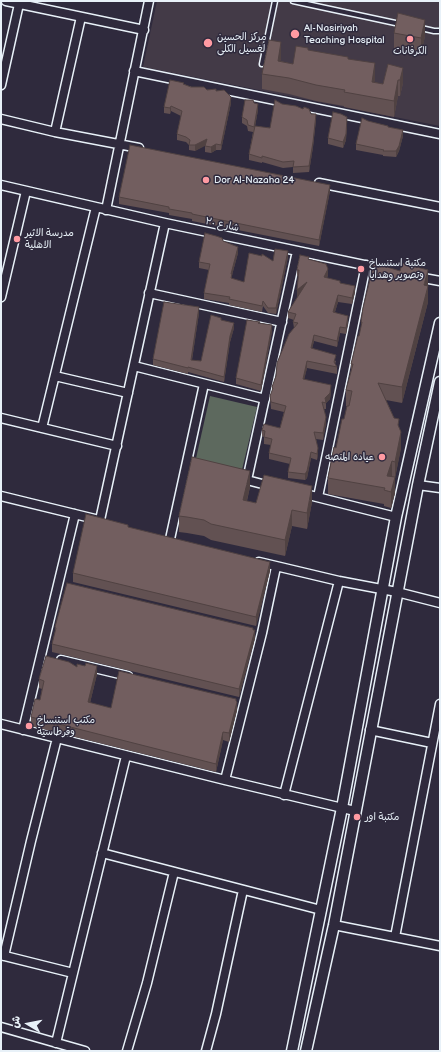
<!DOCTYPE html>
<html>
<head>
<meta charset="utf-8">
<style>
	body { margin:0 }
	#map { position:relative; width:441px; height:1052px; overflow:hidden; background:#2f2a3d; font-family:"Balsamiq Sans","Playpen Sans Arabic",sans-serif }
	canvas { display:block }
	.frame { position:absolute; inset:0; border:2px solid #e8f1f8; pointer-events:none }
	.north { position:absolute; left:8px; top:1004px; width:40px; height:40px; -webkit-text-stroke:3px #2f2a3d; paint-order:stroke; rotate:280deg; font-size:11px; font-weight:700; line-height:16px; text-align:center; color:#e8f1f8 }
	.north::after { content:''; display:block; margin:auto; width:14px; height:18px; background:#e8f1f8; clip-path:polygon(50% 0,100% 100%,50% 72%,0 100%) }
</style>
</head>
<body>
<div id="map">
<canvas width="441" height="1052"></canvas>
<div class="frame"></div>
<div class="north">ش</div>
</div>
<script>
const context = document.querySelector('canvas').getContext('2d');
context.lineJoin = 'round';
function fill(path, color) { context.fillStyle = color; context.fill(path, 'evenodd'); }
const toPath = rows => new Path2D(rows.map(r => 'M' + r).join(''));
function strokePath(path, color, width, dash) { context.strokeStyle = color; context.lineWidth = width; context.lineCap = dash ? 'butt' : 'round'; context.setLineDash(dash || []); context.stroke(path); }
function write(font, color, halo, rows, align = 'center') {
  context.font = font + ' "Balsamiq Sans","Playpen Sans Arabic",sans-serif'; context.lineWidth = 3; context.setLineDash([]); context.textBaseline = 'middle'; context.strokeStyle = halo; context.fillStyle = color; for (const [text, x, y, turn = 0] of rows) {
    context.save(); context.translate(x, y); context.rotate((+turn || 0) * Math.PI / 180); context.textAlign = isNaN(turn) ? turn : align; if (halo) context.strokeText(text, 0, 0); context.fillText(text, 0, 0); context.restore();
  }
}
fill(toPath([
	[157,1,440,1,440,126,143,67]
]), '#433a47');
fill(toPath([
	[210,396,257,407,241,474,195,463]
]), '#5d695e');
const service = toPath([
	[293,1,400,24],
	[421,28,434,31,440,31],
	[262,64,275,1]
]);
const minor = toPath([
	[6,1,144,30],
	[134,71,440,134],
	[1,85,19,4],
	[1,119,55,132,139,148],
	[55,132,81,17],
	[319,183,440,207],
	[1,185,165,223,383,269],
	[106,210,149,1],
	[418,277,440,281],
	[149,293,282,322],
	[1,297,26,191],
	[134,366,265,399],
	[55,376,128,393],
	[1,418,117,446],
	[42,428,96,207],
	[186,466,200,469],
	[243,479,270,486],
	[247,480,297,251],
	[418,485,440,488],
	[301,493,396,517],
	[1,496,95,519],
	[318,497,366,265],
	[100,520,165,223],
	[170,539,204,384],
	[259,562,339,581,397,592,440,603],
	[61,660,128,676],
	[1,724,225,780,355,811],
	[23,730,75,514],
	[370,730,432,743],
	[225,780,262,633,276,567],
	[284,795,339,581],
	[102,853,321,910],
	[334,925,440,946],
	[395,937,440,704],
	[1,955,73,973],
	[4,956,31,841,57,738],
	[1,1027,85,1051],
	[56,1043,126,756],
	[127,1051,147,983,174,872],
	[206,1051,216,1014,243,890]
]);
const tertiary = toPath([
	[292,1051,342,808,396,517,440,323],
	[306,1051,334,925,418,485,440,382]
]);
strokePath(service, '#e8f1f8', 7);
strokePath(minor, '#e8f1f8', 11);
strokePath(tertiary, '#e8f1f8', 13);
strokePath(service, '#2f2a3d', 4);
strokePath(minor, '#2f2a3d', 8);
strokePath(tertiary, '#2f2a3d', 10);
fill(toPath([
	[394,33,425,36,421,54,394,49],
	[308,50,348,59,375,79,374,82,383,84,388,64,403,83,400,96,398,96,394,117,344,107,344,106,316,101,289,94,262,89,262,74,281,58,280,61,293,64],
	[184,84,191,87,216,91,231,103,221,150,216,150,211,153,205,152,205,145,195,151,189,150,189,145,186,142,177,140,177,134,181,116,171,111,170,114,164,113,164,107],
	[254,103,258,110,255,126,270,128,282,104,311,114,316,120,313,147,309,172,293,173,293,167,283,168,262,162,262,163,249,160,249,154,253,132,248,131,247,126,242,123,242,117],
	[368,121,388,127,403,136,399,151,396,157,383,156,383,155,356,150,356,144],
	[347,123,346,140,343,148,328,144,328,138],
	[330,191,319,246,192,221,192,219,169,215,169,213,119,204,119,197],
	[223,241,238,253,232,275,232,279,244,282,273,261,288,257,276,314,268,313,263,306,262,312,229,305,229,303,204,299,204,293,209,270,199,268,199,262],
	[309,259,328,275,327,278,340,283,355,292,352,304,338,302,335,312,348,322,346,334,340,333,337,347,314,341,312,348,336,361,335,364,337,367,337,374,307,368,304,379,331,391,330,399,326,403,326,409,324,409,326,423,323,440,316,439,318,454,317,460,311,458,307,478,305,480,288,478,288,472,290,464,269,459,269,453,271,445,264,444,264,437,262,436,262,430,280,428,284,412,271,409,270,396,272,392,272,387,294,328,293,322,294,320,288,318,288,312,298,296,297,297,299,276,297,276,297,270],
	[428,286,428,302,402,403,386,400,399,429,401,448,395,478,395,493,391,508,384,506,384,504,328,494,328,478,344,419,349,406,346,406,346,390,351,371,351,364,361,329,361,322],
	[199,313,192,360,201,361,221,320,234,328,230,342,224,382,188,372,188,374,153,365,153,359],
	[260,324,272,331,261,391,236,384,236,378],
	[250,487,247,501,256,503,312,502,307,529,292,526,285,556,211,540,204,536,187,533,179,532,179,516],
	[128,527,270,571,256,626,73,582,73,573],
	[55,627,253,630,255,638,239,697,52,652,52,644,55,632],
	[77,667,97,674,90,703,111,708,236,701,237,710,229,742,223,740,216,772,31,726,31,717,40,700,42,689,39,688,39,679]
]), '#625152');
fill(toPath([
	[425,20,425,36,421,54,421,38],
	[281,42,281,58,278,77,278,61],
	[375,63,375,79,372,98,372,82],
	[403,68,403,83,400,96,400,80],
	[398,80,398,96,394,117,394,101],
	[231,97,231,103,221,150,221,145],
	[258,104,258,110,254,132,254,127],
	[171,106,171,111,170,114,170,108],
	[316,114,313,147,309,172,309,166],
	[347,117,346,140,343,148,343,142],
	[403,130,403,136,399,151,396,157,396,151],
	[207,139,207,145,195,151,195,145],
	[216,144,216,150,211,153,211,147],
	[330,185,330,191,319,246,319,240],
	[238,247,238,253,232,275,232,280,231,280,231,274],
	[288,251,288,257,276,314,276,308],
	[328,269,328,275,324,284,324,277],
	[428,270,428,286,424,285],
	[307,282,307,289,297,297,297,290],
	[355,286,355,292,352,304,352,298],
	[428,286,428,302,402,403,402,387],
	[338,295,338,302,333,318,333,312],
	[199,307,199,313,191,365,191,360],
	[348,316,348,322,346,334,346,328],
	[234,323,234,328,230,342,224,382,224,377,230,336],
	[272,325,272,331,261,391,261,385],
	[340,327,340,333,337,347,337,341],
	[314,335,314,341,311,354,311,348],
	[307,361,307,368,303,385,303,379],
	[331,385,331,391,330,399,326,403,325,398],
	[326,417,326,423,323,440,323,433],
	[401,432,401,448,395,478,395,462],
	[318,448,318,454,317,460,317,454],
	[311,452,311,458,307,478,305,480,305,474],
	[392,461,392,477,387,492,387,476],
	[250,471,250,487,243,516,243,500],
	[395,477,395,493,391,508,391,492],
	[312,486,312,502,307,529,307,513],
	[292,510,292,526,285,556,285,540],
	[270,562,270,571,256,626,256,617],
	[255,630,255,638,239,697,239,689],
	[97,666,97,674,88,711,88,702],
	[236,699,237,710,229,742,229,733],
	[223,732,223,740,216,772,216,764]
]), '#504242');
const building = toPath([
	[398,13,425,20,421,38,394,33,398,13],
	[269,40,281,42,278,61,293,64,296,46,308,48,308,50,348,57,348,59,375,63,372,82,383,84,388,64,403,68,400,80,398,80,394,101,344,92,345,90,316,85,289,78,262,74,269,40],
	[170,80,184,83,183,84,191,87,204,87,207,90,216,89,216,91,224,90,231,97,221,145,216,144,211,147,205,146,207,139,195,145,189,145,190,140,186,137,177,134,182,111,171,106,170,108,164,107,170,80],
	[245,100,253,100,254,103,258,104,254,127,248,125,247,120,242,117,245,100],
	[275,100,282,104,296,106,303,109,304,107,309,109,311,114,316,114,313,142,309,166,293,167,294,161,283,162,262,156,262,158,249,154,255,126,270,128,275,100],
	[333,112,341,114,347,117,346,134,343,142,328,138,333,112],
	[362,118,368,121,388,126,388,127,403,130,399,146,396,151,383,151,384,150,356,144,362,118],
	[130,145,330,185,319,240,192,214,192,213,169,209,169,207,119,197,130,145],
	[205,233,216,236,222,238,223,241,238,247,231,274,232,274,231,278,244,282,249,253,262,256,262,254,273,261,275,249,288,251,276,308,268,308,263,301,262,306,229,299,230,297,204,293,210,264,199,262,205,233],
	[300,255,309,257,308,259,326,264,328,269,324,277,340,281,340,283,355,286,352,298,338,295,333,312,348,316,346,328,340,327,337,341,314,335,311,348,336,355,334,362,337,367,307,361,303,379,331,385,330,393,325,398,326,403,322,402,326,417,323,433,314,432,318,448,317,454,311,452,307,471,305,474,288,472,291,458,269,453,272,439,264,437,265,431,262,430,264,424,280,428,286,406,271,402,270,396,273,388,272,387,276,376,277,363,289,334,298,323,293,322,296,314,288,312,307,282,297,290,299,270,297,270,300,255],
	[374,263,400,271,402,263,428,270,424,285,428,286,402,387,378,383,394,418,399,419,398,425,401,432,395,462,392,461,387,476,395,477,391,492,384,490,385,488,328,478,334,447,336,448,342,419,344,419,347,406,349,406,352,391,346,390,353,364,351,364,358,336,359,336,362,322,361,322,363,308,374,263],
	[164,302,199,307,191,360,201,361,211,315,221,318,221,320,234,323,230,336,224,377,188,367,188,368,153,359,164,302],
	[247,320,260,322,258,323,272,325,261,385,236,378,247,320],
	[192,457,250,471,243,500,256,503,264,475,312,486,307,513,292,510,285,540,211,524,204,520,187,517,179,516,192,457],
	[86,514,128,525,128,527,270,562,256,617,73,573,86,514],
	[67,583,253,628,253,630,255,630,239,689,52,644,56,628,55,627,67,583],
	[46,656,69,662,77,667,77,664,85,666,86,663,97,666,88,702,111,708,119,671,236,699,236,701,237,702,229,733,223,732,216,764,31,717,35,699,40,700,44,681,39,679,46,656]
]);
fill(building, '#725e5f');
strokePath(building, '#504242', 1);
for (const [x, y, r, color] of [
	[295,34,5,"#ff9aa2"],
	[410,39,4,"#ff9aa2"],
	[208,43,5,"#ff9aa2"],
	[206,180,4,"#ff9aa2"],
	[17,239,4,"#ff9aa2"],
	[361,269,4,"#ff9aa2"],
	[382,457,4,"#ff9aa2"],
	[29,726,4,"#ff9aa2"],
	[357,817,4,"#ff9aa2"]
]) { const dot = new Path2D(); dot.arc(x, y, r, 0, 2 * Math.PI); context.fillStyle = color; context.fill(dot); strokePath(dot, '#2f2a3d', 1.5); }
write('10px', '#e8f1f8', '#2f2a3d', [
	["Al-Nasiriyah",304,28],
	["Teaching Hospital",304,40],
	["مركز الحسين",217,37],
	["لغسيل الكلى",217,49],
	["الكرفانات",410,51,"center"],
	["Dor Al-Nazaha 24",214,180],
	["مدرسة الاثير",25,233],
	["الاهلية",25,245],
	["مكتبة استنساخ",369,263],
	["وتصوير وهدايا",369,275],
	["عياده المنصه",374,457,"right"],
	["مكتب استنساخ",37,720],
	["وقرطاسية",37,732],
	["مكتبة اور",365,817]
], 'left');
write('10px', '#e8f1f8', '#2f2a3d', [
	["شارع ٣٠",222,225,12]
]);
</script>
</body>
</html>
